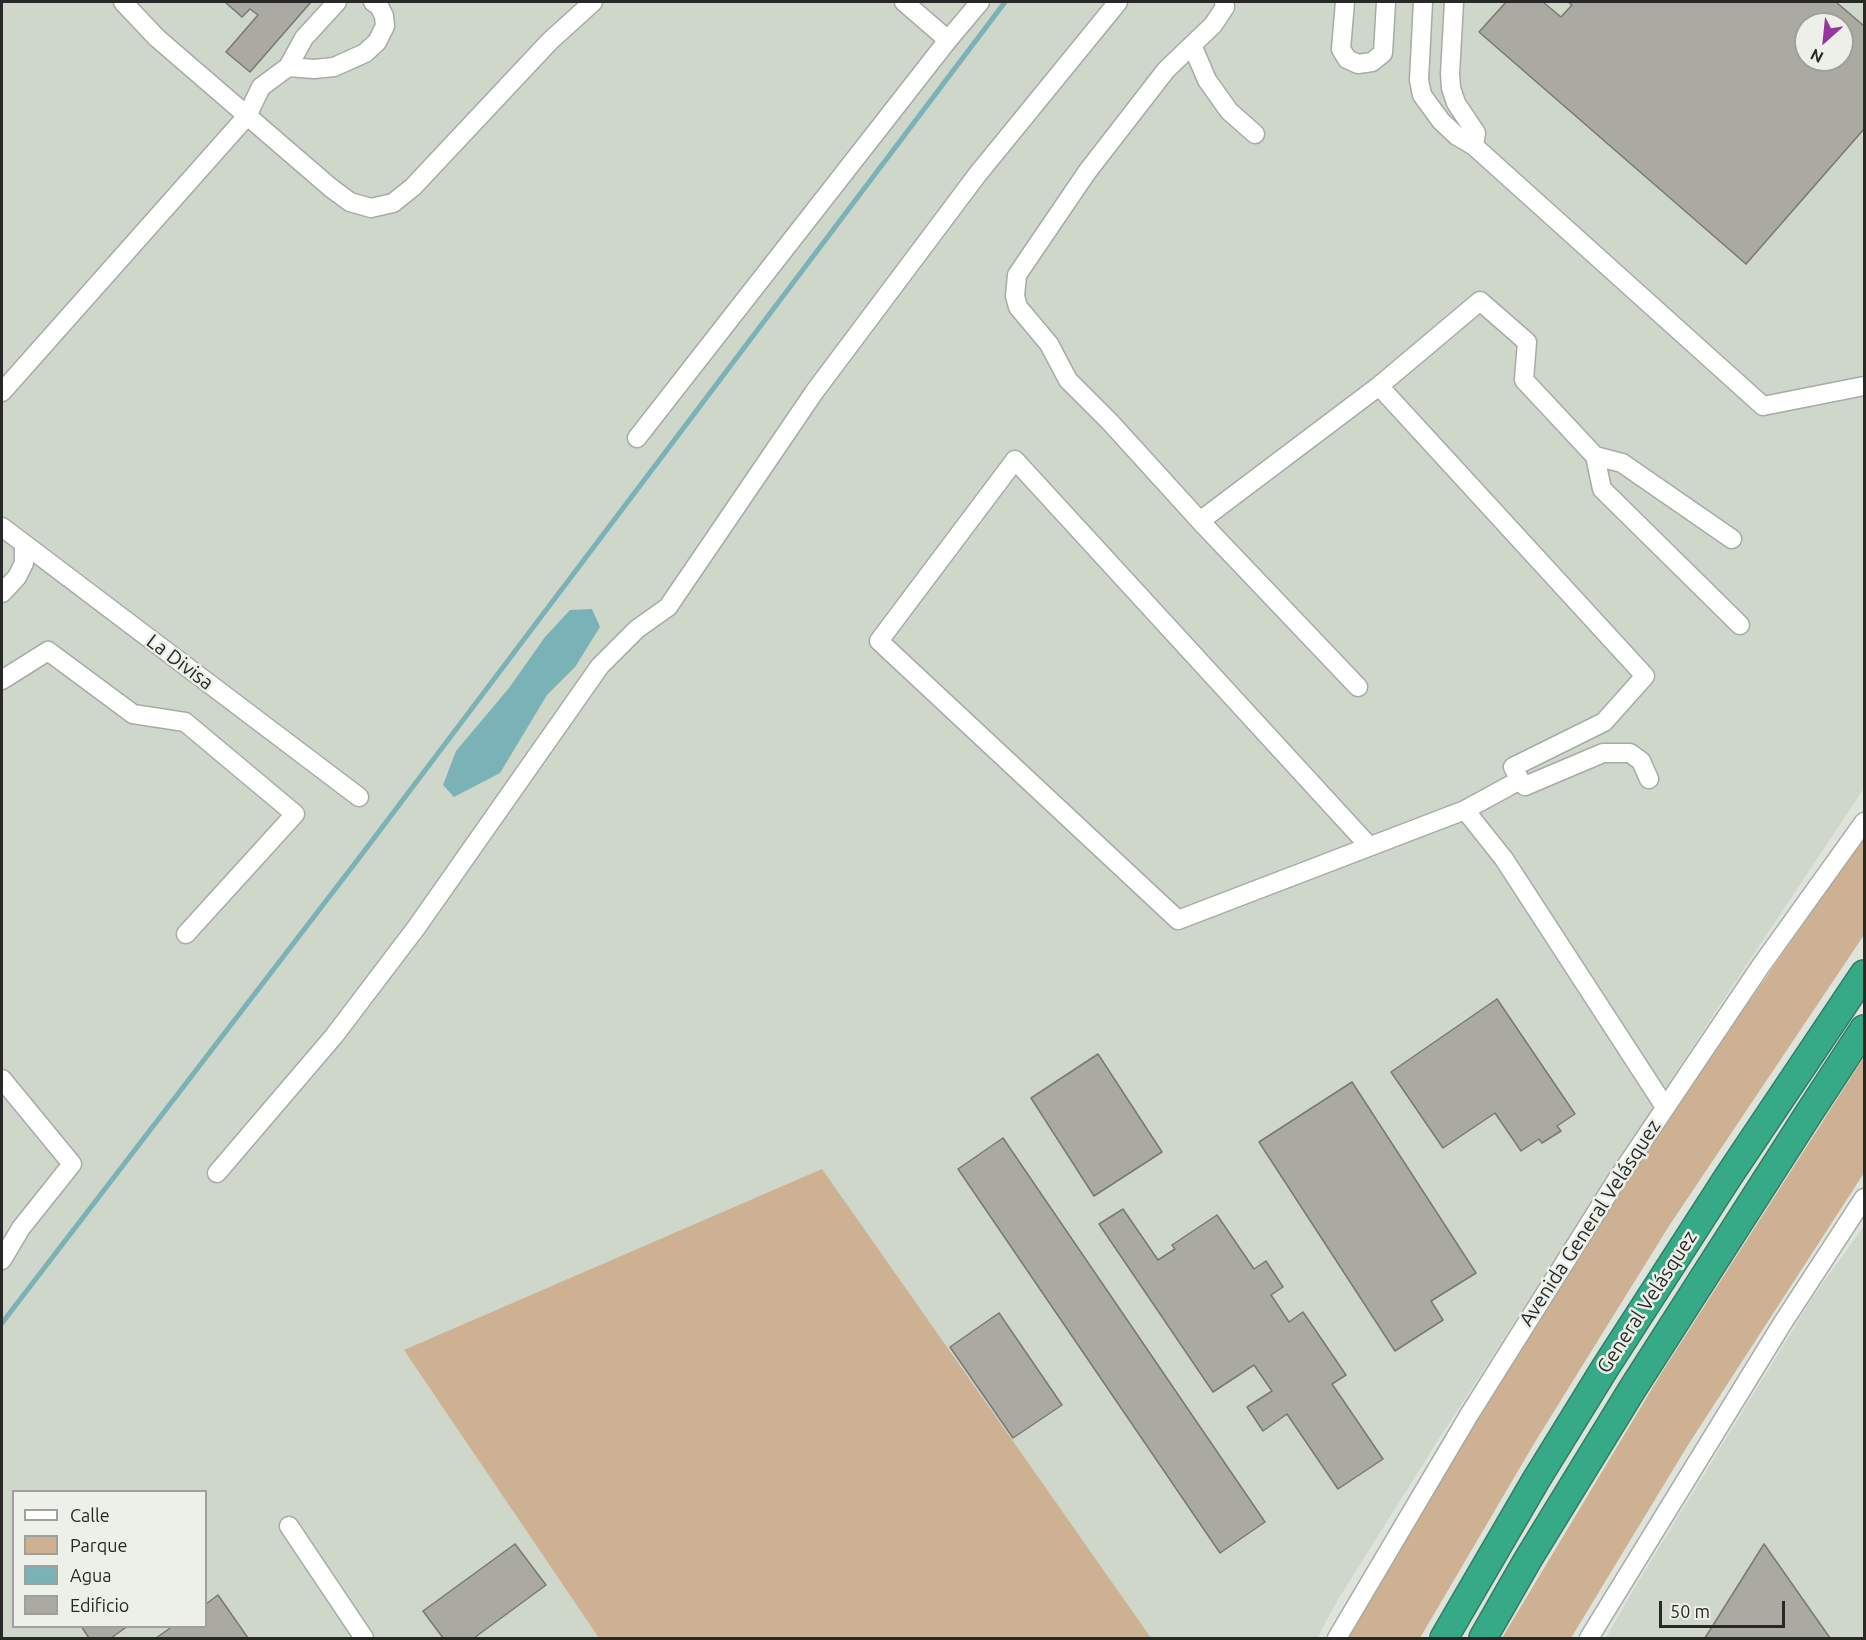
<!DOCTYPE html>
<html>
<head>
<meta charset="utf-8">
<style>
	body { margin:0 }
	#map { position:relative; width:1866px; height:1640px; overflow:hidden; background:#dee3dc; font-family:Ubuntu,sans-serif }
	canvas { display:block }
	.frame { position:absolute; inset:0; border:3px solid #282927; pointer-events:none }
	.legend { position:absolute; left:12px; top:1490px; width:195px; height:138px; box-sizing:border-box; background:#ecf0e9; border:2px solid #9ea09b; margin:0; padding:8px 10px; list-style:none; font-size:18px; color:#282927 }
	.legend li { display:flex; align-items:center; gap:12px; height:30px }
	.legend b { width:30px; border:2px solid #9ea09b }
	.north { position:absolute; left:1794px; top:12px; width:60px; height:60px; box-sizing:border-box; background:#ecf0e9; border:2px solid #9ea09b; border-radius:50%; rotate:207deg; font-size:16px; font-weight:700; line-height:24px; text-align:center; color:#282927 }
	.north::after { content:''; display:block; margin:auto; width:21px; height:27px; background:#95359e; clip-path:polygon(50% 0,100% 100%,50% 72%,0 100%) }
	.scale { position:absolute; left:1659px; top:1601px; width:126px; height:27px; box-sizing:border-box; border:3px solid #282927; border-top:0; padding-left:8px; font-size:18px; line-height:21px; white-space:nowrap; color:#282927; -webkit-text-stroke:4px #ecf0e9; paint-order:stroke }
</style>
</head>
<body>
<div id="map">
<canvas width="1866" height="1640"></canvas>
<div class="frame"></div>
<ul class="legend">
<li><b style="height:8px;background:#fff"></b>Calle</li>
<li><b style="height:16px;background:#ceb092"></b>Parque</li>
<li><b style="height:16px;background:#7bb2b7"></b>Agua</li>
<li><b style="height:16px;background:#aaa9a2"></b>Edificio</li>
</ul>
<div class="north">N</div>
<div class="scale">50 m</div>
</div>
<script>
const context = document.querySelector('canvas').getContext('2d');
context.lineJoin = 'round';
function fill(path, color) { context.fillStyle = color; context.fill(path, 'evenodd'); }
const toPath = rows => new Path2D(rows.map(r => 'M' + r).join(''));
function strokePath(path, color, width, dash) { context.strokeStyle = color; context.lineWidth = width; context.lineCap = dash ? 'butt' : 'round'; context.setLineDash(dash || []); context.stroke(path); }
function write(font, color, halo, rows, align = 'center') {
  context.font = font + ' Ubuntu,sans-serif'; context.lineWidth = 5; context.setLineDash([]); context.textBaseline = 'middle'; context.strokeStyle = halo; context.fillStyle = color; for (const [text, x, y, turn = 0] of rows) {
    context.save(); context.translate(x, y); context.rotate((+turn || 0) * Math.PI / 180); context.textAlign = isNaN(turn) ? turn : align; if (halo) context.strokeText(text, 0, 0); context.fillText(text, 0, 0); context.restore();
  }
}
fill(toPath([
	[2,2,1864,2,1864,788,1724,999,1433,1448,1339,1598,1317,1638,2,1638],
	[1806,24,1842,24,1842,60,1806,60],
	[14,1492,206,1492,206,1626,14,1626],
	[1864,1226,1864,1638,1606,1638,1632,1592,1813,1297]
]), '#ced7c9');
fill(toPath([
	[1864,837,1864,935,1669,1226,1535,1442,1420,1638,1348,1638,1489,1398,1590,1238,1707,1062],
	[1864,1057,1864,1173,1688,1445,1571,1638,1502,1638,1659,1377],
	[822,1169,1151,1638,599,1638,404,1350]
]), '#ceb092');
fill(toPath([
	[592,609,600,627,575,667,547,695,500,773,454,797,443,785,456,751,509,688,545,637,570,610]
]), '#7bb2b7');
strokePath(toPath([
	[2,1323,359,858,1005,2]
]), '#7bb2b7', 5);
const building = toPath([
	[225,2,311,2,250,72,226,52,258,15,250,9,242,17,225,2],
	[1506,2,1543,2,1561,17,1572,5,1568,2,1836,2,1864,26,1864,129,1746,264,1479,32,1506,2],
	[1806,24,1842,24,1842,60,1806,60,1806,24],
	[1497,999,1575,1114,1557,1126,1561,1131,1542,1143,1539,1139,1521,1151,1495,1113,1443,1148,1391,1072,1497,999],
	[1098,1054,1162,1152,1094,1196,1031,1098,1098,1054],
	[1352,1082,1476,1273,1431,1301,1443,1320,1395,1351,1259,1142,1352,1082],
	[1003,1138,1265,1522,1220,1553,958,1169,1003,1138],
	[1123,1209,1158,1260,1175,1249,1172,1245,1217,1215,1254,1269,1266,1261,1283,1287,1271,1295,1289,1322,1303,1312,1346,1375,1332,1384,1383,1459,1338,1489,1287,1414,1263,1431,1247,1407,1272,1391,1254,1365,1213,1392,1099,1224,1123,1209],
	[999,1313,1062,1405,1013,1438,950,1347,999,1313],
	[515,1544,546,1585,474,1638,443,1638,423,1611,515,1544],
	[1764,1544,1830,1638,1705,1638,1764,1544],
	[218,1595,248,1638,156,1638,173,1626,206,1626,206,1604,218,1595],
	[81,1626,128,1626,111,1638,89,1638,81,1626]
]);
fill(building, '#aaa9a2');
strokePath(building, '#797871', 1.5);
const minor = toPath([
	[123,2,157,38,331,188,350,202,371,208,393,203,413,187,550,41,593,2],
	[1345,2,1341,49,1347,59,1358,64,1372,62,1383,53,1386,2],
	[1423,2,1419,80,1422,95,1441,121,1457,136,1474,146,1763,406,1864,386],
	[1454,2,1450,74,1451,88,1456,103,1476,133,1474,146],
	[948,40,980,2],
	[1192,45,1207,80,1229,111,1255,134],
	[288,67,314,69,334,67,365,53,377,42,385,26,384,16,379,6,373,2],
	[1379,386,1480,301,1527,342,1524,380,1595,456,1602,489,1740,625],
	[2,392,247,116,261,87,288,67,304,38,337,2],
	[637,438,948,40,904,2],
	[1595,456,1622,463,1732,539],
	[1200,521,1110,422,1068,380,1049,344,1018,307,1015,296,1017,275,1087,172,1166,70,1213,25,1225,7,1224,2],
	[2,527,359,797],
	[2,593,17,577,24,563,24,546],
	[2,680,48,651,133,714,185,722,295,814,186,934],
	[1358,687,1200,521,1379,386,1645,676,1604,722,1513,767,1520,780],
	[1465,810,1520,780,1525,786,1603,753,1630,753,1641,761,1649,779],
	[1369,846,1015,460,879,641,1178,920,1465,810,1504,859,1665,1107],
	[2,1079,72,1164,21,1228,2,1260],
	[217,1173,334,1036,416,928,600,666,637,629,668,607,815,391,977,175,1118,2],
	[289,1526,364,1638],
	[1337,1638,1469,1415,1616,1181,1760,967,1864,822],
	[1589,1638,1782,1324,1864,1198]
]);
const highway = toPath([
	[1444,1638,1536,1480,1605,1368,1728,1177,1864,974],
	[1483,1638,1527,1561,1633,1388,1809,1113,1864,1029]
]);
strokePath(minor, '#a7aba5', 21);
strokePath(highway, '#317d65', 30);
strokePath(minor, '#fff', 18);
strokePath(highway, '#36aa86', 27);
write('20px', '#282927', '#ecf0e9', [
	["La Divisa",180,662,37],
	["Avenida General Velásquez",1590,1223,-57],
	["General Velásquez",1647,1302,-57]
]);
</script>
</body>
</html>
